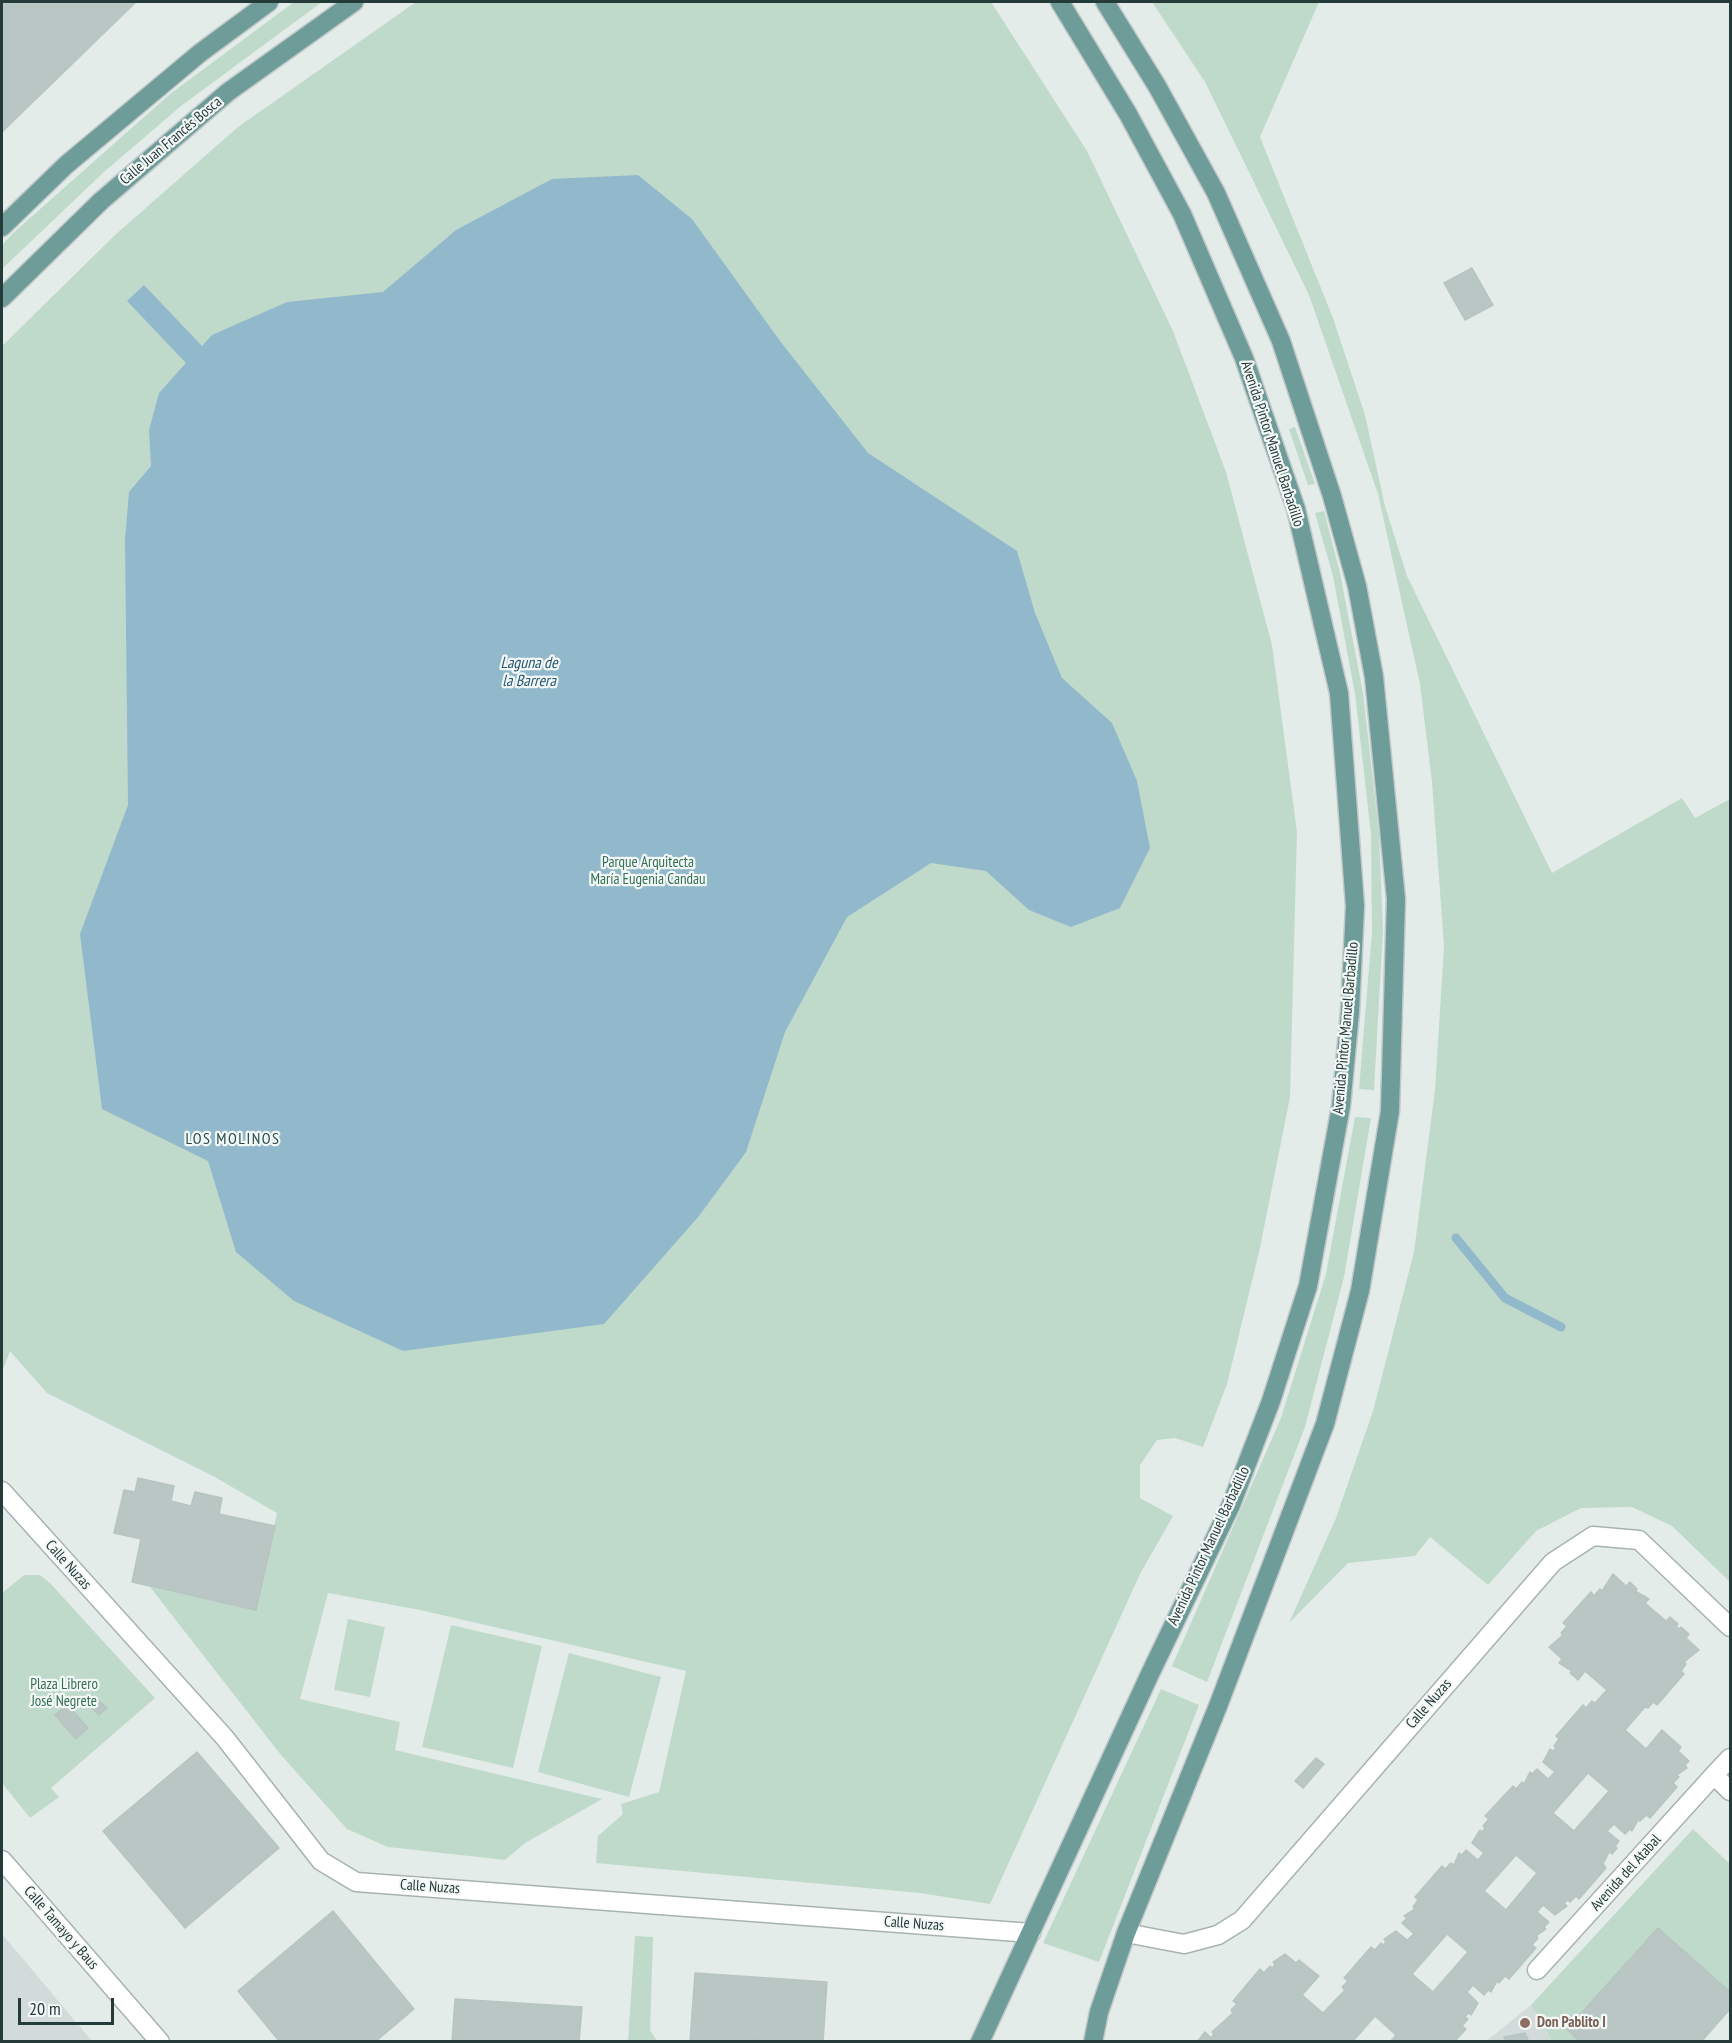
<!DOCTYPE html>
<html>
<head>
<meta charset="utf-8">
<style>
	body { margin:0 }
	#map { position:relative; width:1732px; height:2043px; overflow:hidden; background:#e4ece9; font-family:"PT Sans Narrow",sans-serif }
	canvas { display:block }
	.frame { position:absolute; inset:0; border:3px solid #253b39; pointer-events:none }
	.scale { position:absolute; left:18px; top:1998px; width:96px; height:27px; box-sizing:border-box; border:3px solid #253b39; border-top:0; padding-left:8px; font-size:18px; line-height:21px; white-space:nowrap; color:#253b39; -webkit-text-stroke:4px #f4f8f7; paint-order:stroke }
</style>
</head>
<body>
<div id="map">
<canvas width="1732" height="2043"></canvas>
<div class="frame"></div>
<div class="scale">20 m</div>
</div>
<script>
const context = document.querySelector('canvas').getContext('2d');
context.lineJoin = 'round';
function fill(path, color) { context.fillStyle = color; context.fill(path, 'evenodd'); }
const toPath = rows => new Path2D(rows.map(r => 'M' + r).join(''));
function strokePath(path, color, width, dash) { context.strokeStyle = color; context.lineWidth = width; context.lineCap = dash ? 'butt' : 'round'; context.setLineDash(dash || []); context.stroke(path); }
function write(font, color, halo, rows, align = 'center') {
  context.font = font + ' "PT Sans Narrow",sans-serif'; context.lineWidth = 4.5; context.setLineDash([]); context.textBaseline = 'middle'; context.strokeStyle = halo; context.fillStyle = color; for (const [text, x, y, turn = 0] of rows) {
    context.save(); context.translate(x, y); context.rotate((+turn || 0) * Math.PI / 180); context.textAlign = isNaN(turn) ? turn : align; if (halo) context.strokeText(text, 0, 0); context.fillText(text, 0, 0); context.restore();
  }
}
fill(toPath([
	[2,1934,92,2041,2,2041],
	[1531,2005,1552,2041,1485,2042]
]), '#d2dbd9');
fill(toPath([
	[294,2,322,2,181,106,104,172,2,269,2,245,12,234,170,94],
	[416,2,991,2,1087,151,1173,331,1226,472,1272,645,1297,832,1290,1097,1260,1248,1227,1384,1203,1447,1175,1438,1157,1440,1140,1465,1140,1498,1173,1516,1140,1574,990,1904,920,1893,596,1863,598,1836,623,1814,621,1804,659,1792,686,1671,420,1610,328,1593,300,1699,400,1722,395,1750,602,1799,525,1843,505,1860,388,1847,347,1829,281,1755,150,1587,256,1610,277,1513,213,1476,47,1393,10,1351,2,1372,2,346,115,235,238,127],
	[1152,2,1319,2,1260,137,1333,318,1365,415,1385,506,1407,576,1552,873,1682,798,1695,818,1730,799,1730,1582,1672,1526,1632,1507,1581,1508,1536,1531,1488,1585,1430,1537,1415,1556,1348,1563,1289,1623,1336,1518,1373,1411,1414,1252,1435,1090,1444,946,1432,782,1420,684,1378,494,1309,295,1205,82],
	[1295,427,1315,484,1308,485,1289,429],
	[1324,511,1340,573,1363,693,1379,833,1383,930,1374,1090,1359,1089,1372,932,1371,834,1355,694,1333,576,1315,513],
	[1355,1117,1371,1118,1344,1277,1305,1427,1207,1682,1172,1666,1281,1418,1326,1274],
	[24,1575,40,1575,50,1583,155,1698,51,1788,59,1797,30,1818,2,1783,2,1593],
	[348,1619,385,1627,370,1697,334,1690],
	[451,1625,542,1646,513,1768,422,1747],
	[569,1653,661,1677,629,1797,538,1772],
	[1161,1689,1199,1705,1099,1962,1043,1943],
	[1693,1829,1730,1864,1730,1992,1658,1928,1567,2029,1580,2041,1552,2041,1531,2005],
	[635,1936,653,1937,650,2030,657,2041,628,2041]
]), '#bfdacb');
fill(toPath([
	[638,175,692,219,780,341,868,453,1017,551,1035,613,1062,678,1112,723,1137,781,1150,848,1120,908,1071,927,1029,910,986,871,931,863,847,917,785,1032,746,1152,699,1216,604,1324,403,1351,294,1301,236,1252,208,1161,102,1109,80,934,128,805,125,540,129,492,151,466,149,430,159,393,186,363,127,301,144,285,202,346,212,335,287,302,383,292,456,230,552,179]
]), '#92b8cb');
strokePath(toPath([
	[1456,1238,1505,1298,1561,1327]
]), '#92b8cb', 9);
const building = toPath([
	[2,2,136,2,2,132,2,2],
	[1472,268,1493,305,1465,320,1444,283,1472,268],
	[138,1478,174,1486,171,1501,191,1506,195,1492,222,1498,219,1514,275,1526,256,1610,132,1582,141,1539,114,1533,124,1490,135,1492,138,1478],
	[1613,1574,1626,1586,1630,1582,1637,1589,1635,1591,1649,1599,1645,1603,1666,1621,1670,1617,1678,1624,1676,1626,1679,1629,1681,1627,1689,1634,1686,1638,1699,1650,1684,1662,1686,1664,1681,1671,1684,1674,1657,1705,1653,1702,1648,1708,1645,1707,1625,1730,1646,1749,1662,1730,1681,1747,1678,1751,1689,1761,1685,1765,1687,1768,1677,1775,1679,1777,1673,1783,1677,1787,1650,1818,1646,1815,1640,1821,1638,1820,1632,1831,1630,1829,1625,1834,1614,1824,1607,1831,1619,1841,1615,1846,1617,1848,1612,1854,1609,1852,1603,1864,1606,1868,1579,1899,1576,1896,1570,1902,1568,1900,1564,1903,1567,1906,1555,1915,1543,1905,1537,1912,1549,1922,1544,1927,1546,1929,1536,1936,1538,1938,1532,1945,1536,1948,1509,1979,1505,1976,1499,1983,1497,1981,1491,1992,1488,1990,1484,1995,1473,1985,1467,1992,1478,2003,1471,2015,1468,2013,1465,2017,1468,2019,1462,2026,1466,2029,1454,2042,1390,2042,1396,2035,1375,2016,1354,2040,1356,2042,1197,2042,1205,2032,1211,2038,1214,2034,1212,2032,1233,2013,1231,2010,1237,2004,1233,2001,1260,1969,1264,1973,1270,1966,1272,1968,1275,1965,1273,1962,1285,1954,1296,1963,1299,1960,1319,1976,1302,1995,1323,2013,1345,1990,1342,1987,1348,1981,1344,1978,1371,1947,1375,1950,1381,1943,1383,1945,1386,1942,1384,1939,1396,1931,1407,1940,1414,1934,1402,1923,1407,1918,1404,1916,1415,1909,1413,1907,1418,1900,1415,1897,1442,1866,1445,1869,1451,1863,1454,1865,1459,1853,1462,1855,1466,1850,1478,1860,1484,1853,1472,1843,1480,1830,1482,1832,1485,1828,1483,1826,1489,1819,1485,1816,1513,1786,1516,1789,1522,1782,1524,1784,1530,1772,1532,1774,1537,1769,1548,1779,1555,1772,1543,1762,1550,1749,1553,1751,1556,1748,1554,1746,1559,1739,1556,1736,1583,1705,1586,1708,1592,1701,1595,1703,1607,1690,1585,1671,1578,1680,1570,1673,1572,1671,1559,1663,1562,1659,1549,1647,1563,1635,1561,1633,1567,1626,1563,1623,1591,1592,1594,1596,1600,1589,1602,1591,1613,1574],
	[1588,1773,1609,1791,1574,1831,1553,1813,1588,1773],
	[1516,1855,1537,1873,1506,1910,1484,1891,1516,1855],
	[1447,1934,1468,1952,1433,1992,1412,1974,1447,1934],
	[98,1700,107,1708,99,1715,91,1707,98,1700],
	[67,1704,88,1728,76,1739,55,1715,67,1704],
	[197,1752,279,1848,185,1928,103,1831,197,1752],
	[1316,1758,1324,1764,1303,1788,1295,1781,1316,1758],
	[333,1911,414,2009,375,2042,280,2042,238,1991,333,1911],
	[1658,1928,1730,1992,1730,2009,1701,2042,1580,2042,1567,2029,1658,1928],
	[695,1973,827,1982,823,2042,747,2039,747,2042,690,2042,695,1973],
	[455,1999,582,2007,579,2042,452,2042,455,1999],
	[1525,2033,1529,2042,1506,2042,1504,2037,1525,2033]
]);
fill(building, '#b9c6c3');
strokePath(building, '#b7c5c1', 1.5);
const minor = toPath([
	[2,1491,225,1738,321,1861,356,1882,1031,1933],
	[1730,1758,1714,1775,1730,1791],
	[2,1860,160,2042],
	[1126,1933,1184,1944,1218,1935,1242,1920,1553,1562,1593,1536,1639,1540,1730,1627],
	[1537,1970,1714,1775]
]);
const primary = toPath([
	[2,227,66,165,200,53,269,2],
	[2,298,101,201,228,92,354,2],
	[980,2042,1149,1676,1231,1505,1271,1401,1308,1286,1341,1106,1350,1012,1355,906,1339,693,1296,509,1244,358,1182,214,1128,114,1060,2],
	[1093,2042,1099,2012,1126,1933,1218,1706,1325,1424,1360,1291,1390,1111,1396,899,1374,677,1357,586,1332,496,1281,341,1216,193,1157,86,1105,2]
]);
strokePath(minor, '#a7b3b1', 21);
strokePath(primary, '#c2c8c8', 21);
strokePath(minor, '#fff', 18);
strokePath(primary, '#6d9c99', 18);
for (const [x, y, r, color] of [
	[1525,2023,6,"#8d6e63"]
]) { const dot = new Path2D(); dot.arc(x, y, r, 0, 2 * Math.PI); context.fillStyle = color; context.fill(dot); strokePath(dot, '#f4f8f7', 2); }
write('15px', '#253b39', '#f4f8f7', [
	["Calle Juan Francés Bosca",171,141,-40],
	["Avenida Pintor Manuel Barbadillo",1272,444,72],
	["Avenida Pintor Manuel Barbadillo",1346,1028,-85],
	["Avenida Pintor Manuel Barbadillo",1209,1546,-65],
	["Calle Nuzas",68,1565,48],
	["Calle Nuzas",1429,1704,-49],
	["Avenida del Atabal",1626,1873,-48],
	["Calle Nuzas",430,1887,4],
	["Calle Nuzas",914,1924,4],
	["Calle Tamayo y Baus",61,1928,49]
]);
write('15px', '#336e54', '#f4f8f7', [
	["Parque Arquitecta",648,863],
	["María Eugenia Candau",648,880],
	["Plaza Librero",64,1685],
	["José Negrete",64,1702]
]);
write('bold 15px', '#785e54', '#f4f8f7', [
	["Don Pablito I",1537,2023]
], 'left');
write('italic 16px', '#255771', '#f4f8f7', [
	["Laguna de",529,663],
	["la Barrera",529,681]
]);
context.letterSpacing = '1.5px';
write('16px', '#234b49', '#f4f8f7', [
	["LOS MOLINOS",233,1139]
]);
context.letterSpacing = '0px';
</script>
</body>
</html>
